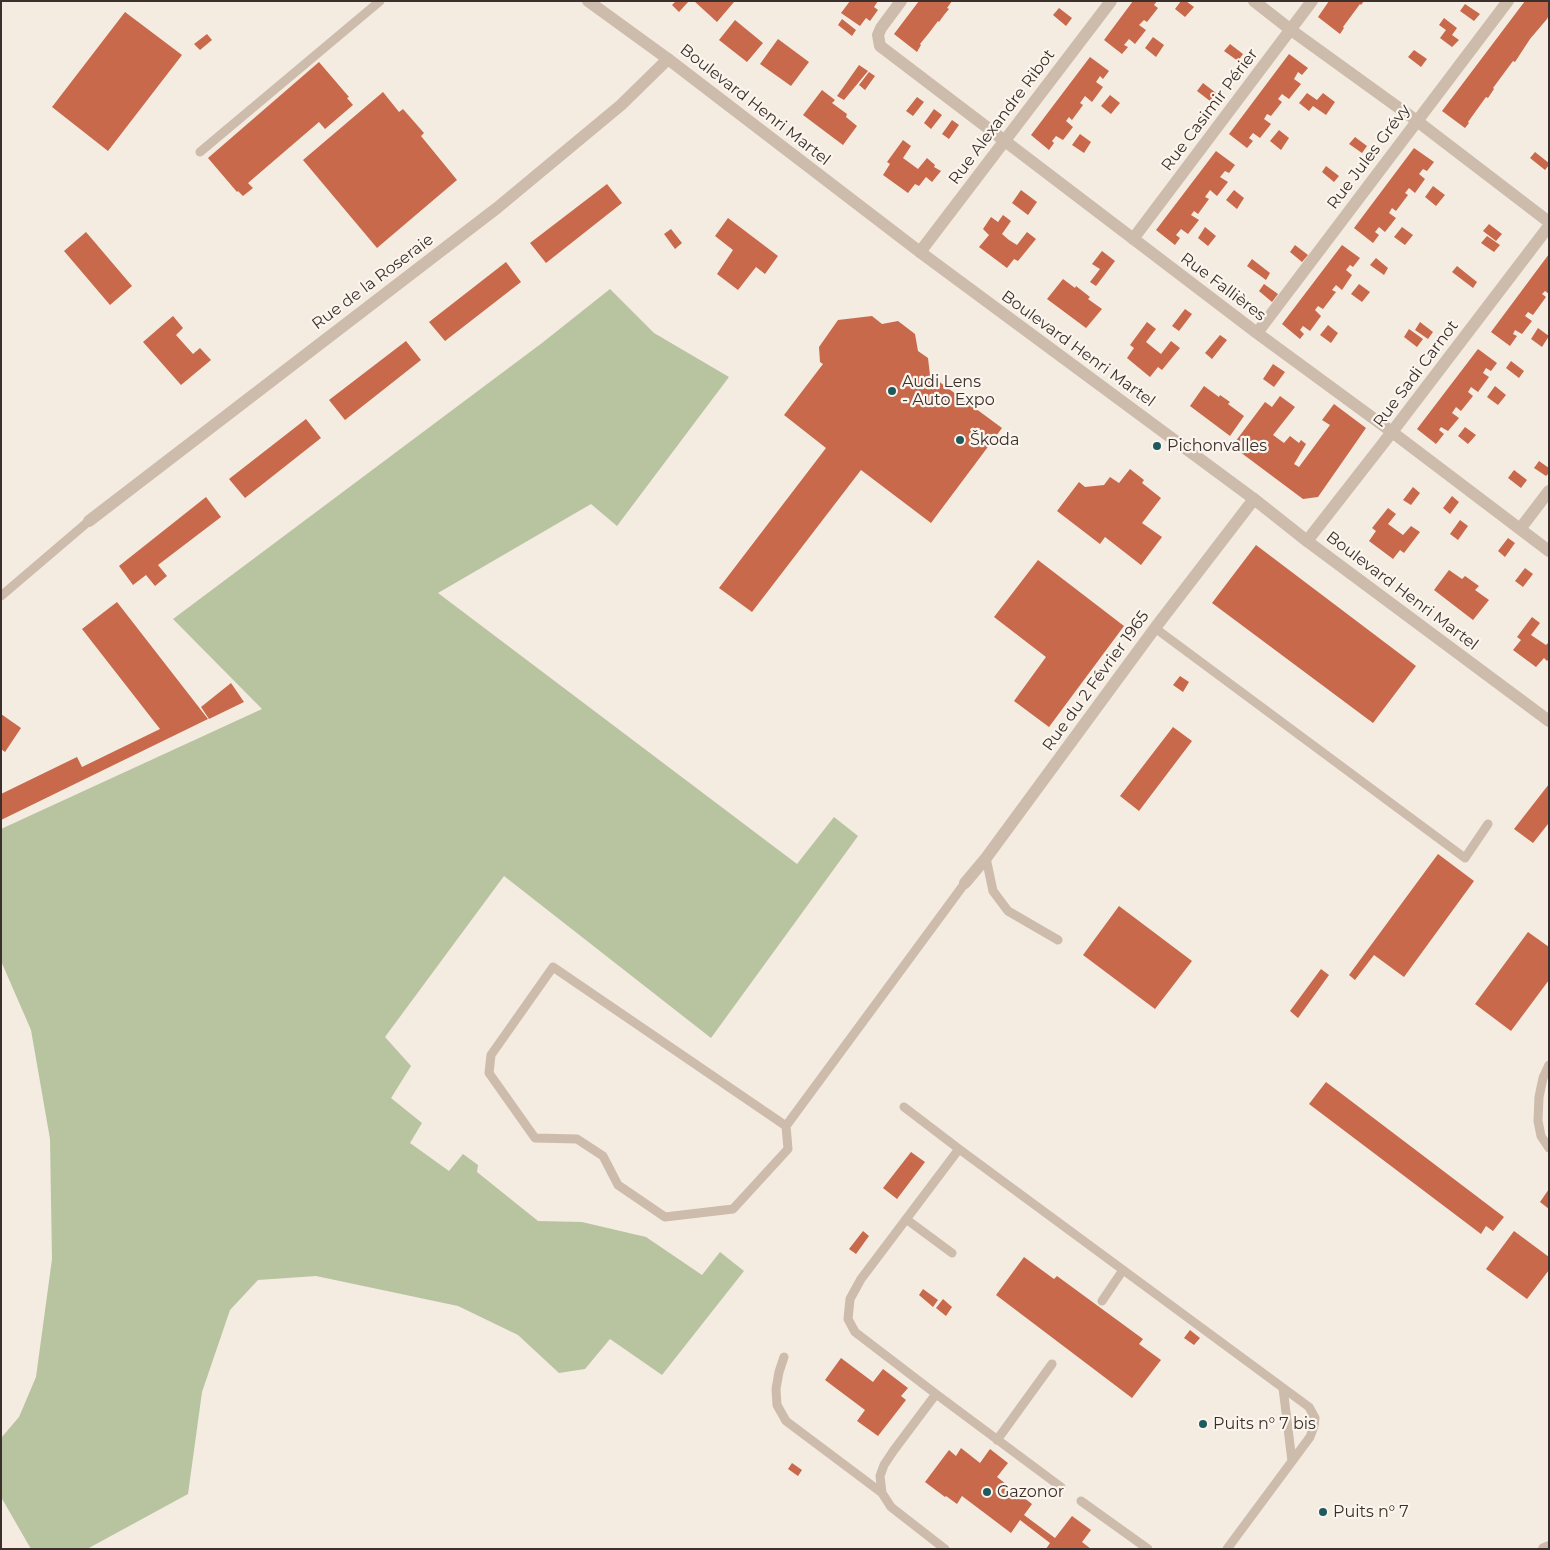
<!DOCTYPE html>
<html>
<head>
<meta charset="utf-8">
<style>
	body { margin:0 }
	#map { position:relative; width:1550px; height:1550px; overflow:hidden; background:#f4ebe1; font-family:Montserrat,sans-serif }
	canvas { display:block }
	.frame { position:absolute; inset:0; border:2px solid #3b302b; pointer-events:none }
</style>
</head>
<body>
<div id="map">
<canvas width="1550" height="1550"></canvas>
<div class="frame"></div>
</div>
<script>
const context = document.querySelector('canvas').getContext('2d');
context.lineJoin = 'round';
function fill(path, color) { context.fillStyle = color; context.fill(path, 'evenodd'); }
const toPath = rows => new Path2D(rows.map(r => 'M' + r).join(''));
function strokePath(path, color, width, dash) { context.strokeStyle = color; context.lineWidth = width; context.lineCap = dash ? 'butt' : 'round'; context.setLineDash(dash || []); context.stroke(path); }
function write(font, color, halo, rows, align = 'center') {
  context.font = font + ' Montserrat,sans-serif'; context.lineWidth = 4.5; context.setLineDash([]); context.textBaseline = 'middle'; context.strokeStyle = halo; context.fillStyle = color; for (const [text, x, y, turn = 0] of rows) {
    context.save(); context.translate(x, y); context.rotate((+turn || 0) * Math.PI / 180); context.textAlign = isNaN(turn) ? turn : align; if (halo) context.strokeText(text, 0, 0); context.fillText(text, 0, 0); context.restore();
  }
}
fill(toPath([
	[610,289,654,333,729,377,617,526,591,504,438,593,797,864,834,817,858,836,711,1038,504,876,385,1037,411,1066,391,1098,422,1123,410,1143,449,1171,463,1154,478,1165,477,1172,538,1221,582,1222,646,1237,702,1275,720,1252,744,1271,662,1375,610,1339,585,1369,559,1373,518,1335,458,1306,316,1276,258,1280,230,1310,202,1392,188,1494,87,1549,31,1549,1,1497,1,1438,19,1417,36,1377,52,1259,50,1139,31,1030,1,961,1,829,262,709,173,619,542,343]
]), '#b8c4a0');
fill(toPath([
	[676,1,689,1,679,12,672,5],
	[694,1,733,1,734,2,717,22],
	[850,1,878,1,874,7,878,10,870,21,866,18,860,26,841,13],
	[919,1,952,1,947,8,949,9,944,15,939,22,938,21,929,33,920,44,921,45,917,52,894,34],
	[1133,1,1157,1,1154,5,1158,8,1147,22,1144,20,1139,25,1146,30,1135,44,1129,39,1124,45,1128,47,1122,54,1104,40],
	[1181,1,1186,1,1194,7,1185,17,1175,9],
	[1329,1,1364,1,1361,5,1360,4,1343,27,1344,28,1340,34,1318,17],
	[1525,1,1549,1,1549,15,1547,19,1530,39,1515,62,1513,61,1493,88,1494,89,1488,98,1486,97,1468,122,1469,123,1465,128,1442,111],
	[1465,4,1480,14,1474,21,1460,11],
	[1059,8,1072,18,1066,26,1053,15],
	[125,12,182,55,108,151,52,107],
	[1444,18,1457,28,1452,35,1459,40,1452,47,1440,38,1446,30,1439,25],
	[842,19,856,30,852,36,838,25],
	[735,20,763,43,747,62,719,40],
	[207,34,212,40,200,50,194,44],
	[1153,37,1164,45,1156,57,1145,48],
	[778,39,809,62,791,86,760,64],
	[1230,44,1243,54,1238,61,1224,51],
	[1414,50,1427,59,1421,67,1408,57],
	[1289,54,1308,68,1302,75,1298,72,1294,79,1301,84,1289,99,1282,94,1278,99,1282,102,1271,116,1267,114,1264,119,1271,124,1260,138,1253,133,1249,138,1253,141,1247,148,1229,134],
	[1090,57,1109,71,1103,79,1100,76,1096,82,1103,87,1092,102,1085,96,1080,103,1083,105,1072,120,1069,117,1066,121,1073,127,1063,140,1056,136,1052,141,1054,143,1049,150,1031,135],
	[319,62,349,97,347,98,353,105,325,129,319,122,248,183,253,188,243,196,238,191,237,192,208,158],
	[859,65,868,71,844,100,837,96],
	[869,72,875,76,865,90,859,85],
	[1203,83,1216,93,1210,101,1197,91],
	[822,90,835,100,832,103,847,114,846,117,857,126,843,145,803,115],
	[383,92,399,112,403,109,424,133,421,136,457,180,377,248,303,160],
	[1307,93,1317,100,1323,93,1335,102,1326,115,1313,106,1309,111,1299,103],
	[1110,95,1120,103,1111,114,1101,106],
	[917,97,924,102,913,116,906,111],
	[934,109,942,115,931,129,924,123],
	[952,120,959,125,949,139,942,134],
	[1279,130,1289,138,1281,150,1270,141],
	[1080,134,1091,142,1084,153,1072,145],
	[1355,137,1367,146,1362,153,1349,144],
	[903,140,911,146,903,158,918,169,927,158,935,165,934,167,941,171,932,182,926,177,919,186,915,184,908,193,883,175,890,164,887,162],
	[1414,148,1434,162,1427,171,1423,169,1419,174,1425,179,1415,193,1409,188,1405,193,1408,195,1396,211,1392,208,1389,213,1396,218,1385,232,1379,227,1375,232,1379,235,1373,243,1354,228],
	[1216,151,1235,165,1229,173,1225,171,1220,177,1228,182,1217,196,1210,190,1205,197,1209,199,1198,214,1194,211,1191,215,1199,220,1188,234,1181,229,1176,235,1180,238,1175,245,1156,230],
	[1535,152,1549,163,1549,165,1545,170,1530,158],
	[1326,166,1339,176,1334,182,1322,172],
	[607,184,622,203,546,263,530,243],
	[1433,186,1445,195,1436,206,1425,197],
	[1021,190,1037,202,1028,215,1012,203],
	[1234,190,1244,198,1237,209,1226,200],
	[1003,215,1011,221,1002,234,1009,240,1017,245,1027,232,1036,239,1018,261,1014,259,1007,268,979,247,989,235,983,229,991,217,998,222],
	[728,218,778,256,765,274,756,267,738,290,717,274,733,250,715,236],
	[1489,224,1502,234,1496,241,1483,231],
	[1205,227,1216,236,1208,246,1198,238],
	[1402,227,1413,235,1405,245,1394,237],
	[671,229,682,243,675,249,664,234],
	[86,232,132,286,110,305,64,251],
	[1487,236,1500,245,1494,252,1481,243],
	[1295,245,1308,255,1302,262,1290,252],
	[1342,245,1360,258,1353,267,1350,265,1346,270,1352,275,1342,290,1336,285,1332,290,1336,292,1323,309,1318,306,1315,310,1321,316,1310,331,1303,326,1300,330,1304,334,1300,339,1282,324],
	[1102,251,1115,261,1096,286,1090,282,1100,269,1092,264],
	[1549,254,1549,294,1545,291,1542,294,1546,297,1533,315,1528,312,1525,316,1532,321,1522,334,1515,330,1513,334,1517,336,1510,346,1491,332],
	[1376,258,1388,268,1384,275,1370,265],
	[1252,259,1270,273,1266,280,1247,266],
	[506,262,521,282,445,341,429,322],
	[1457,266,1477,282,1473,288,1452,272],
	[1063,279,1075,288,1076,286,1090,297,1088,299,1102,309,1087,327,1086,328,1047,299],
	[1264,284,1278,294,1272,302,1259,291],
	[1359,284,1370,292,1362,302,1351,294],
	[1185,309,1192,314,1179,331,1172,326],
	[173,316,183,328,176,335,193,354,200,348,211,360,181,385,143,342],
	[872,316,882,324,898,321,915,334,918,351,928,358,930,375,1002,428,931,523,861,470,752,612,719,588,826,448,784,415,823,364,820,362,819,347,838,320],
	[1147,322,1156,329,1146,342,1161,354,1171,341,1180,348,1162,370,1158,367,1150,377,1127,358,1134,348,1130,345],
	[1420,322,1433,332,1428,339,1415,330],
	[1328,325,1338,333,1331,343,1320,335],
	[1538,328,1549,336,1542,347,1531,339],
	[1409,329,1423,339,1417,347,1404,337],
	[1220,335,1227,340,1212,359,1205,353],
	[406,341,421,360,345,420,329,400],
	[1478,349,1497,363,1491,371,1486,368,1483,373,1489,377,1478,392,1471,387,1468,392,1473,396,1461,411,1456,407,1452,413,1459,418,1448,431,1441,427,1439,430,1444,434,1436,444,1417,429],
	[1511,361,1524,371,1519,378,1506,368],
	[1273,364,1285,372,1274,387,1263,379],
	[1204,386,1219,397,1220,395,1230,402,1228,404,1244,416,1230,436,1190,406],
	[1495,386,1506,395,1498,405,1487,397],
	[1280,396,1295,407,1273,435,1284,443,1290,436,1299,443,1301,440,1306,444,1294,464,1299,467,1330,425,1322,420,1334,404,1366,428,1318,497,1303,499,1232,446,1265,402,1272,407],
	[306,419,321,438,245,498,229,479],
	[1465,427,1476,435,1468,444,1458,436],
	[1539,461,1549,468,1549,473,1546,476,1534,468],
	[1130,469,1144,480,1142,483,1161,498,1142,523,1162,537,1141,565,1105,537,1100,544,1057,511,1079,482,1085,487,1104,485,1110,477,1119,483],
	[1514,470,1527,480,1521,488,1508,478],
	[1413,487,1420,493,1411,505,1403,500],
	[1452,496,1459,502,1450,514,1443,508],
	[206,497,221,517,158,565,167,576,155,586,146,575,133,585,119,566],
	[1388,508,1396,514,1388,524,1403,535,1411,526,1420,532,1404,553,1400,550,1393,559,1369,541,1376,531,1372,528],
	[1460,520,1468,526,1458,540,1450,534],
	[1508,538,1515,543,1505,557,1498,551],
	[1256,545,1416,666,1373,723,1212,603],
	[1038,560,1124,626,1049,727,1014,701,1046,657,994,617],
	[1525,568,1533,574,1523,587,1515,581],
	[1449,570,1462,579,1465,576,1479,586,1475,590,1489,600,1473,620,1434,590],
	[117,602,208,719,1,820,1,794,77,757,82,767,160,729,82,629],
	[1532,617,1540,623,1531,635,1546,645,1549,642,1549,659,1547,661,1544,658,1536,667,1513,650,1521,640,1517,637],
	[1180,676,1189,682,1183,692,1173,685],
	[231,683,244,702,209,719,201,707],
	[1,714,21,728,5,752,1,749],
	[1173,727,1192,741,1139,811,1120,796],
	[1549,784,1549,825,1548,824,1533,843,1514,829],
	[1438,854,1474,881,1404,977,1374,955,1355,980,1349,975],
	[1119,906,1192,961,1155,1009,1083,955],
	[1528,932,1549,947,1549,980,1511,1031,1475,1004],
	[1321,969,1329,975,1298,1018,1290,1011],
	[1326,1082,1504,1217,1493,1231,1486,1226,1481,1234,1309,1104],
	[911,1152,925,1162,897,1199,883,1188],
	[1549,1189,1549,1209,1540,1202],
	[863,1231,869,1236,856,1254,849,1249],
	[1514,1231,1549,1257,1549,1270,1527,1299,1486,1269],
	[1024,1257,1054,1279,1057,1276,1143,1339,1139,1344,1161,1360,1132,1398,996,1295],
	[923,1289,938,1300,933,1307,919,1295],
	[943,1299,952,1307,946,1316,936,1308],
	[1190,1330,1200,1338,1194,1345,1184,1338],
	[841,1358,873,1382,883,1369,908,1388,901,1396,906,1400,878,1436,857,1421,865,1410,825,1380],
	[961,1448,980,1463,990,1449,1008,1463,997,1477,1032,1504,1024,1515,1055,1538,1072,1516,1091,1530,1082,1542,1091,1549,1046,1549,1050,1543,1020,1520,1011,1533,962,1496,957,1504,946,1496,945,1497,925,1482,949,1450,956,1456],
	[792,1463,802,1470,798,1476,788,1469]
]), '#c8694b');
strokePath(toPath([
	[200,152,380,1],
	[1,596,89,521],
	[1155,628,1465,858,1488,824],
	[986,858,993,891,1008,911,1058,940],
	[1549,1065,1543,1078,1539,1097,1538,1121,1541,1136,1549,1148],
	[904,1107,959,1149],
	[786,1126,553,967,491,1055,489,1073,535,1138,577,1139,603,1156,618,1185,665,1217,733,1209,788,1149,786,1126,965,883],
	[906,1219,952,1253],
	[1102,1301,1123,1270],
	[784,1357,779,1372,776,1389,777,1405,786,1421,882,1493],
	[1283,1388,1292,1461],
	[936,1394,1061,1487],
	[997,1440,1052,1364],
	[1081,1501,1148,1549],
	[945,1549,891,1507,882,1493,880,1476,884,1465,894,1450,936,1394,855,1332,848,1319,850,1299,861,1279,959,1149,1309,1407,1315,1418,1314,1426,1310,1437,1227,1549]
]), '#cdbbac', 9);
strokePath(toPath([
	[901,1,881,28,878,35,880,46,888,52,1257,333,1392,432,1549,551],
	[1254,1,1291,30,1417,121,1549,222],
	[1133,239,1312,1],
	[920,252,1111,1],
	[1257,333,1508,1],
	[89,521,497,208,621,105,668,59],
	[1520,529,1549,491],
	[1307,541,1392,432,1549,226],
	[965,883,986,858,1155,628,1254,499],
	[1544,1549,1549,1547]
]), '#cdbbac', 12);
strokePath(toPath([
	[588,1,668,59,920,252,1254,499,1307,541,1549,721]
]), '#cdbbac', 12);
for (const [x, y, r, color] of [
	[892,391,5,"#1f5a5e"],
	[960,440,5,"#1f5a5e"],
	[1157,446,5,"#1f5a5e"],
	[1203,1424,5,"#1f5a5e"],
	[987,1492,5,"#1f5a5e"],
	[1323,1512,5,"#1f5a5e"]
]) { const dot = new Path2D(); dot.arc(x, y, r, 0, 2 * Math.PI); context.fillStyle = color; context.fill(dot); strokePath(dot, '#fbf5ee', 2); }
write('16px', '#3b302b', '#fbf5ee', [
	["Boulevard Henri Martel",755,105,38],
	["Rue Casimir Périer",1210,110,-53],
	["Rue Alexandre Ribot",1002,117,-53],
	["Rue Jules Grévy",1369,157,-53],
	["Rue de la Roseraie",373,282,-37],
	["Rue Fallières",1223,287,37],
	["Boulevard Henri Martel",1078,349,36],
	["Rue Sadi Carnot",1416,374,-53],
	["Boulevard Henri Martel",1402,591,37],
	["Rue du 2 Février 1965",1096,681,-54]
]);
write('16px', '#3b302b', '#fbf5ee', [
	["Audi Lens",902,382],
	["- Auto Expo",902,400],
	["Škoda",970,440],
	["Pichonvalles",1167,446],
	["Puits n° 7 bis",1213,1424],
	["Gazonor",997,1492],
	["Puits n° 7",1333,1512]
], 'left');
</script>
</body>
</html>
